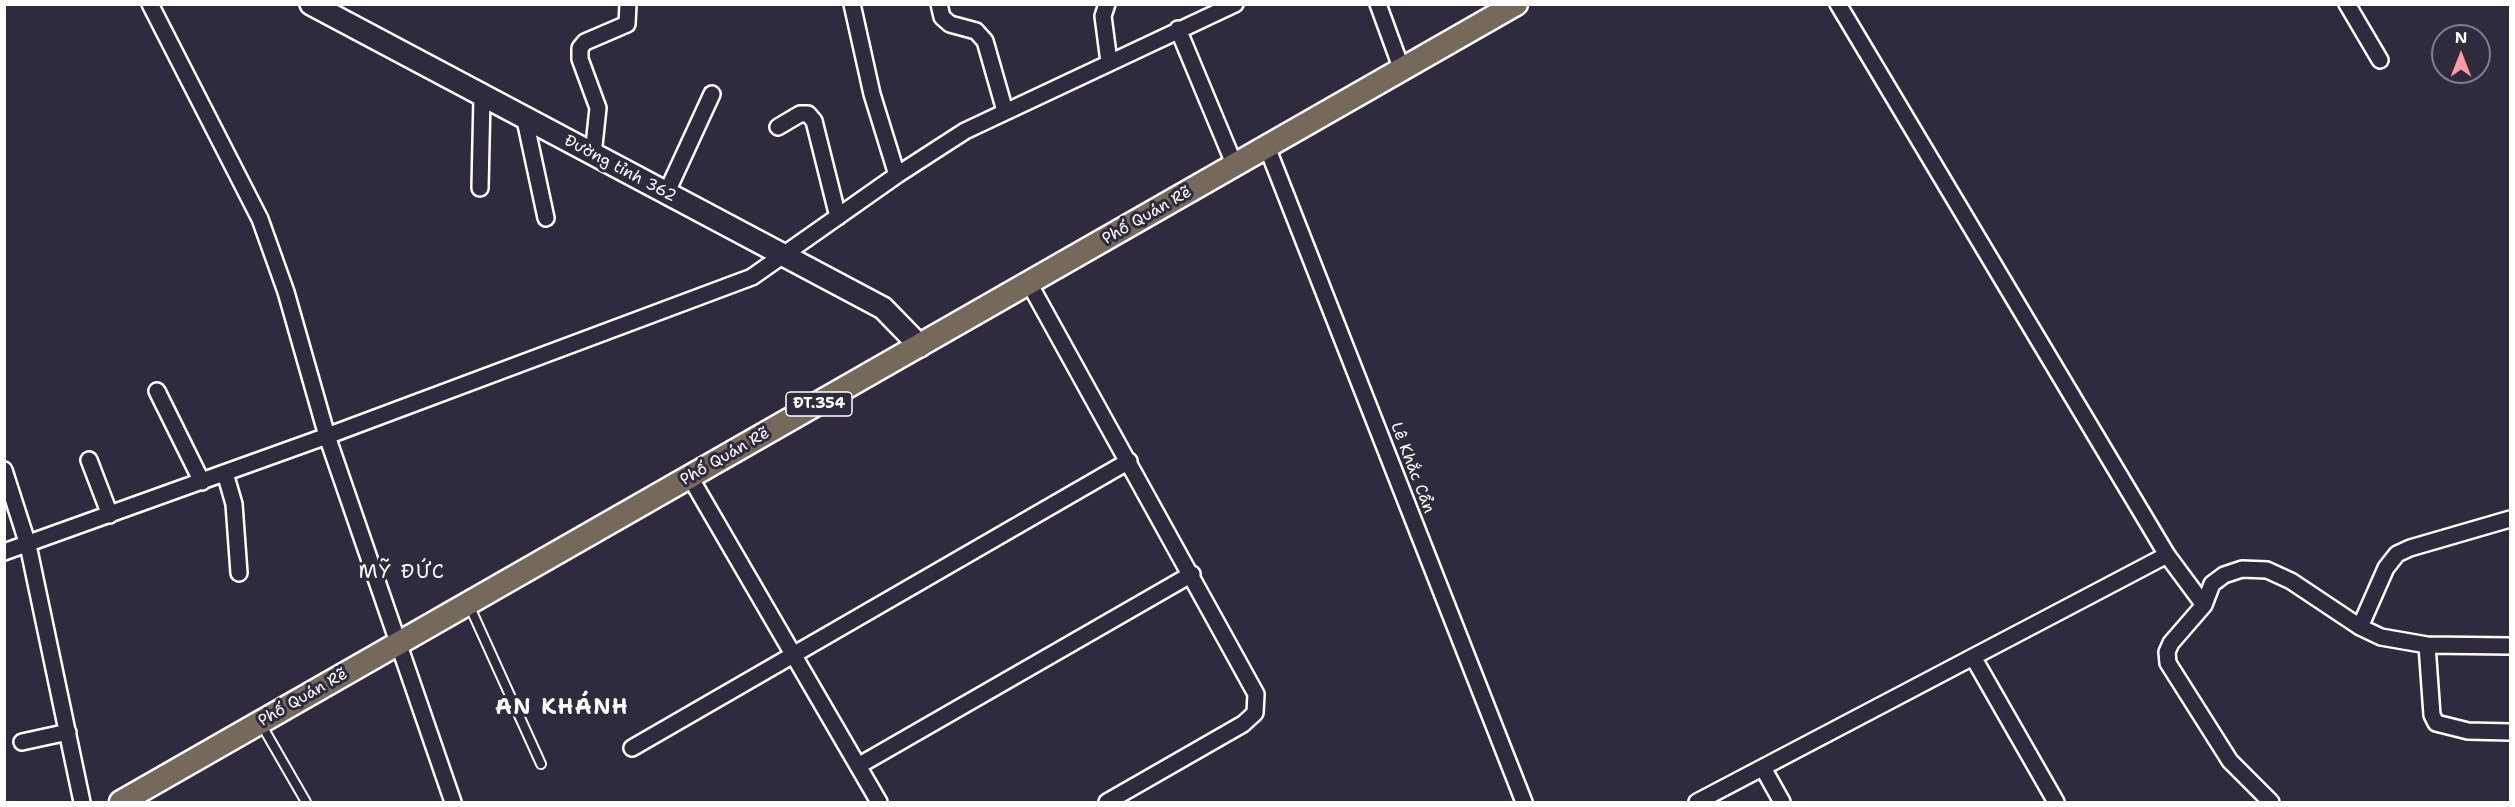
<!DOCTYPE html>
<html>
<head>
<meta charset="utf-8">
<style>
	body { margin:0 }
	#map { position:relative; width:2515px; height:807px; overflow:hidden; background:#2f2a3d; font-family:"Shantell Sans",sans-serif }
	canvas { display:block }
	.frame { position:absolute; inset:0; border:6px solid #fff; pointer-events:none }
	.north { position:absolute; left:2431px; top:24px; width:60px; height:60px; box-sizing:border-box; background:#2f2a3d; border:2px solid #827f8b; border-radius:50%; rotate:0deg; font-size:16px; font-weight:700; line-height:24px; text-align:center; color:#fff }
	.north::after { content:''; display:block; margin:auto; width:21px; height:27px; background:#ff9aa2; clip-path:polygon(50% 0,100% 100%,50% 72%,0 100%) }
</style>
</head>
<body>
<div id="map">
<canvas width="2515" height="807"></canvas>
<div class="frame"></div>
<div class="north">N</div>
</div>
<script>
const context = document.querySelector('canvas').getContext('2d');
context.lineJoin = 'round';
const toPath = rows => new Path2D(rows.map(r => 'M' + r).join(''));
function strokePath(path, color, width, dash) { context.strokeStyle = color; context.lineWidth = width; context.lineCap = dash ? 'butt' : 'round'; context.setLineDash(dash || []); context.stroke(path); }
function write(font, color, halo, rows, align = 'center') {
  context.font = font + ' "Shantell Sans",sans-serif'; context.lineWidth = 6; context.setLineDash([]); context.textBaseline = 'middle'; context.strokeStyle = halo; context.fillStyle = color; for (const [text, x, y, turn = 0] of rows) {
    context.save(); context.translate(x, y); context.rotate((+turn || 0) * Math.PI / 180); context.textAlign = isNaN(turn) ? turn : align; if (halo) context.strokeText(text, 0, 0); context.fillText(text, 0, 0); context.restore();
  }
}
const service = toPath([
	[469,605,541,764],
	[261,724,306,802]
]);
const minor = toPath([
	[150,4,260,219,286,292,327,436,453,802],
	[852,4,872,94,897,175],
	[939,4,942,17,950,24,976,31,985,41,1005,111],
	[1107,4,1103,16,1109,62],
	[1378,4,1402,70],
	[1838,4,2167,555,2204,605,2212,584,2224,575,2242,569,2267,570,2291,581,2360,627,2381,637,2427,645,2432,715,2436,723,2468,731,2510,732],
	[2347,4,2380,60],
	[1178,29,1235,166],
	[525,120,546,218],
	[778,127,800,114,808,114,814,121,838,217],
	[1267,147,1524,802],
	[593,155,598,108,580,59,580,48,585,42,627,24,628,4],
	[480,188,482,97],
	[666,194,712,94],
	[1029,283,1256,694,1255,713,1243,724,1107,802],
	[157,391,202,482],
	[89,460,110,515],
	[4,470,28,545,82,802],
	[225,473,234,504,239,573],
	[690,477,879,802],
	[4,552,327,436,752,277,897,175,965,131,1235,4],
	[2204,605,2171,643,2167,652,2168,663,2230,761,2271,802],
	[2360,627,2386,568,2397,554,2410,548,2510,519],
	[2427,645,2510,646],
	[1973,657,2056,802],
	[22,742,68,732],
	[632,748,1129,461],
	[858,766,1192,574],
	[1763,768,1782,802],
	[1697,802,2167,555]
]);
const secondary = toPath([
	[311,4,883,308,920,346]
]);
const primary = toPath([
	[121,802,1516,4]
]);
strokePath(service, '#fff', 12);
strokePath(minor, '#fff', 20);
strokePath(secondary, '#fff', 26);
strokePath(primary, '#fff', 27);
strokePath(service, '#2f2a3d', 8);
strokePath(minor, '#2f2a3d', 15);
strokePath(secondary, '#2f2a3d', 21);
strokePath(primary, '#76695c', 22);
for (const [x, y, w] of [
	[819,404,66]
]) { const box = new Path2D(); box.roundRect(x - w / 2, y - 12, w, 24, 4.5); context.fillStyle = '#2f2a3d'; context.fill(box); strokePath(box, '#fff', 1.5); }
write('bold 15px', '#fff', null, [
	["ĐT.354",819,404]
]);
write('16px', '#fff', '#2f2a3d', [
	["Đường tỉnh 362",620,169,28],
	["Phố Quán Rẽ",1147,216,-30],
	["Phố Quán Rẽ",725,457,-30],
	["Lê Khắc Cẩn",1412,468,69],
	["Phố Quán Rẽ",303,698,-30]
]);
context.letterSpacing = '1.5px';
write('20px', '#fff', '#2f2a3d', [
	["MỸ ĐỨC",402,573]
]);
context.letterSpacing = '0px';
context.letterSpacing = '1.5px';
write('bold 22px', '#fff', '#2f2a3d', [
	["AN KHÁNH",562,708]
]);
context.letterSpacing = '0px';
</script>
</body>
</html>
